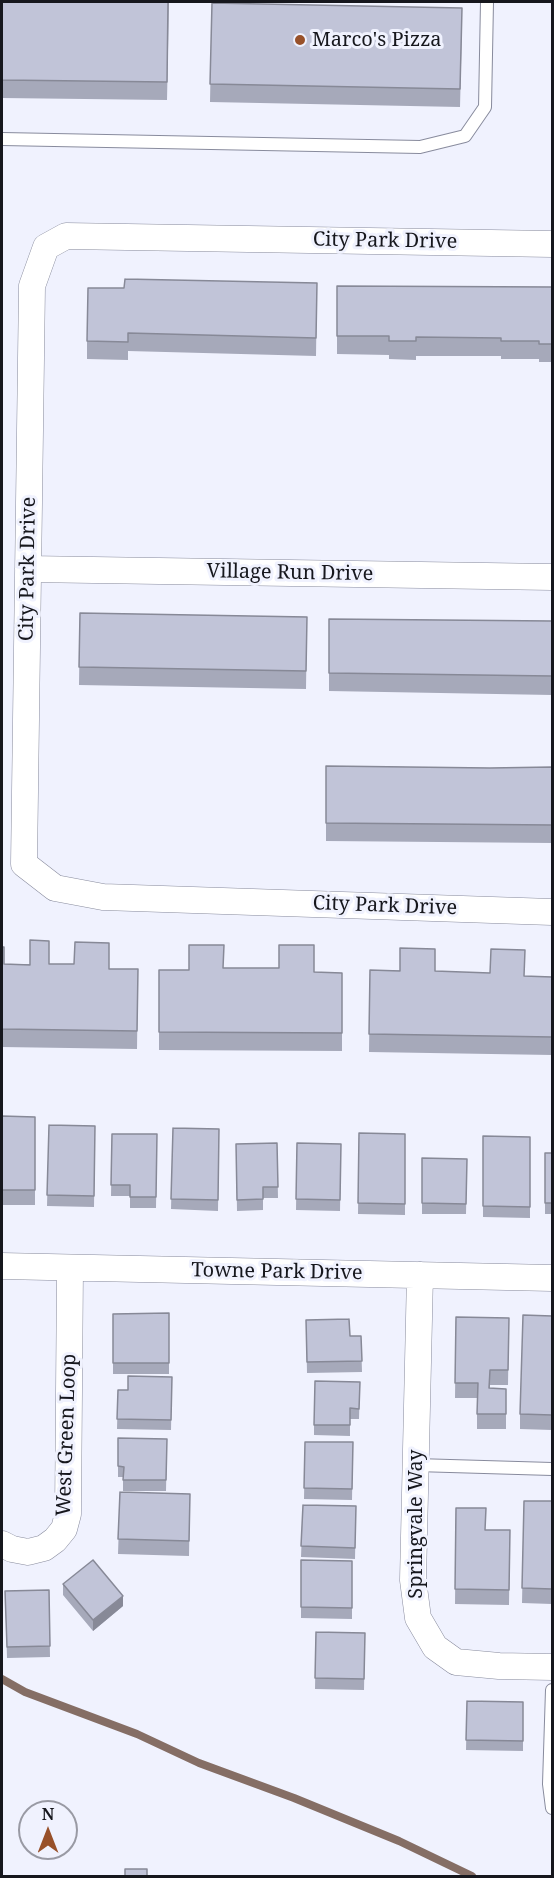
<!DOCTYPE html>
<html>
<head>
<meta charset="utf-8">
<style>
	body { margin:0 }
	#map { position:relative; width:554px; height:1878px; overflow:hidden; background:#f0f2fe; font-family:"Noto Serif",serif }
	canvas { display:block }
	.frame { position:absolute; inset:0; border:3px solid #16171d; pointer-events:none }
	.north { position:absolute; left:18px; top:1800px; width:60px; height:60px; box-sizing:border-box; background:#f0f2fe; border:2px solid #999aa4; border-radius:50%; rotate:0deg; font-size:16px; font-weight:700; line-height:24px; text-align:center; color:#16171d }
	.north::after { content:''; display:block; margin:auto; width:21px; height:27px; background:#98512a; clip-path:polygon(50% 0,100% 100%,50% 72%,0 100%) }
</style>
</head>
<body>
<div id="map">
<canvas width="554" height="1878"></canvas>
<div class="frame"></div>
<div class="north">N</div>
</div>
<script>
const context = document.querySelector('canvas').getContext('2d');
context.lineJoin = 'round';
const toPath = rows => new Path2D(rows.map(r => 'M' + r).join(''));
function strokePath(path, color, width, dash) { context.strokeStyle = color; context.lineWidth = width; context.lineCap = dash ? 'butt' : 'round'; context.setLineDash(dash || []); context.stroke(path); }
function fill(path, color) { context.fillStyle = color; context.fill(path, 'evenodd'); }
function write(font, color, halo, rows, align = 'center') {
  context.font = font + ' "Noto Serif",serif'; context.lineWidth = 6; context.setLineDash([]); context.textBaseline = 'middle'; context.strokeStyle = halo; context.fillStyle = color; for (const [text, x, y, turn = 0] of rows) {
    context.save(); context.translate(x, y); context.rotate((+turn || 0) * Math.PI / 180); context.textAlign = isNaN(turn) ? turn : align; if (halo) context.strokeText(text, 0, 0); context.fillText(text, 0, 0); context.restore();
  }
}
strokePath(toPath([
	[2,1679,25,1692,137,1734,199,1763,294,1798,399,1841,472,1876]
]), '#856e65', 8);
const lane = toPath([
	[2,139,420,147,465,136,485,107,487,2],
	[416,1465,552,1469],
	[552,1690,549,1784,552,1808]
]);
const street = toPath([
	[552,244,66,236,46,247,32,286,24,864,55,888,103,897,552,912],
	[28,569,552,577],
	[2,1266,552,1278],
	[420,1275,413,1580,418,1618,435,1647,456,1662,499,1666,552,1667],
	[2,1544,12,1549,28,1552,44,1548,55,1540,64,1529,68,1514,70,1269]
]);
strokePath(lane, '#888b9d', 14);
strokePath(street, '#888b9d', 27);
strokePath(lane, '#fff', 12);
strokePath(street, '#fff', 26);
fill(toPath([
	[2,2,169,2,167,100,2,98],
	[212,3,462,26,460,107,210,102],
	[317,283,316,356,128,351,128,360,87,359,87,341,124,288],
	[337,286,552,287,552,362,539,362,539,359,501,359,501,356,416,356,416,360,389,359,389,355,337,354],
	[80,613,307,617,306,689,79,685],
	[329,619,552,621,552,695,329,691],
	[326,766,490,768,552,767,552,843,326,841],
	[2,947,4,964,49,964,109,969,138,969,137,1049,2,1047],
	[223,968,342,973,342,1051,159,1050,159,970,189,970],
	[370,970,435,971,524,976,552,977,552,1055,369,1052],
	[2,1116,35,1117,35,1205,2,1205],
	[49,1125,95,1126,94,1207,47,1206],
	[173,1128,219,1129,218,1211,171,1209],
	[359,1133,405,1134,405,1215,358,1214],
	[112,1134,157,1134,156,1208,130,1208,130,1196,111,1196],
	[483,1136,530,1137,530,1218,483,1217],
	[277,1143,278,1198,263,1198,263,1210,237,1211,236,1144],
	[297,1143,341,1144,340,1211,296,1210],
	[545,1153,552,1153,552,1214,545,1214],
	[422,1158,467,1159,466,1214,422,1214],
	[169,1313,169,1374,113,1374,113,1314],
	[552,1316,552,1430,520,1429,520,1414],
	[456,1317,509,1318,508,1385,490,1385,490,1388,506,1389,506,1429,477,1429,477,1398,455,1398],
	[306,1320,350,1336,361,1336,362,1372,307,1373],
	[172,1377,171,1430,117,1429,118,1390,128,1390],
	[360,1382,359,1419,350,1419,350,1436,314,1435,314,1425],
	[118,1438,167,1439,166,1491,123,1491,123,1477,118,1477],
	[305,1442,353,1442,352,1500,304,1499],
	[120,1492,190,1494,189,1556,118,1554],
	[524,1501,552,1501,552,1604,522,1603],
	[303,1505,356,1506,355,1559,301,1557],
	[456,1508,485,1530,510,1530,509,1605,455,1604],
	[301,1560,352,1561,352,1619,301,1618],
	[63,1584,123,1606,93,1631,63,1595],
	[49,1590,50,1657,7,1658,5,1591],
	[316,1632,365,1633,364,1690,315,1689],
	[467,1701,523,1702,523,1751,466,1750]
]), '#a6a9ba');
fill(toPath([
	[123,1596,123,1606,93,1631,93,1620]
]), '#878997');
const building = toPath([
	[2,2,168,2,167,82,2,80,2,2],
	[212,3,462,8,460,89,210,84,212,3],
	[125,279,317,283,316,338,128,333,128,342,87,341,88,288,124,288,125,279],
	[337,286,552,287,552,344,539,344,539,341,501,341,501,338,416,337,416,341,389,341,389,336,337,336,337,286],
	[80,613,307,617,306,671,79,667,80,613],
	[329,619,552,621,552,676,329,673,329,619],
	[326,766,490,768,552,767,552,825,326,823,326,766],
	[30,940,49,941,49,964,74,964,75,942,109,943,109,969,138,969,137,1031,2,1029,2,947,4,947,4,964,30,965,30,940],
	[189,945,224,945,223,968,279,968,279,945,314,945,314,972,342,973,342,1033,159,1032,159,970,189,970,189,945],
	[400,948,435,949,435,971,490,973,491,949,525,950,524,976,552,977,552,1037,369,1034,370,970,400,971,400,948],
	[2,1116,35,1117,35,1190,2,1190,2,1116],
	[49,1125,95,1126,94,1196,47,1195,49,1125],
	[173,1128,219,1129,218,1200,171,1199,173,1128],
	[359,1133,405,1134,405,1204,358,1203,359,1133],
	[112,1134,157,1134,156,1197,130,1197,130,1185,111,1185,112,1134],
	[483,1136,530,1137,530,1207,483,1206,483,1136],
	[277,1143,278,1187,263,1187,263,1199,237,1200,236,1144,277,1143],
	[297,1143,341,1144,340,1200,296,1199,297,1143],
	[545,1153,552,1153,552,1203,545,1203,545,1153],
	[422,1158,467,1159,466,1204,422,1203,422,1158],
	[169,1313,169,1363,113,1363,113,1314,169,1313],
	[523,1315,552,1316,552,1415,520,1414,523,1315],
	[456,1317,509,1318,508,1370,490,1370,489,1388,506,1389,506,1414,477,1414,478,1383,455,1383,456,1317],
	[349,1319,350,1336,361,1336,362,1361,307,1362,306,1320,349,1319],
	[128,1376,172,1377,171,1420,117,1419,118,1390,128,1390,128,1376],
	[315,1381,360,1382,359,1409,350,1408,350,1425,314,1425,315,1381],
	[118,1438,167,1439,166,1480,123,1480,124,1467,118,1466,118,1438],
	[305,1442,353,1442,352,1489,304,1488,305,1442],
	[120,1492,190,1494,189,1541,118,1539,120,1492],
	[524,1501,552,1501,552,1589,522,1588,524,1501],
	[303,1505,356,1506,355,1548,301,1546,303,1505],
	[456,1508,486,1508,485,1530,510,1530,509,1590,455,1589,456,1508],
	[93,1560,123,1596,93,1620,63,1584,93,1560],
	[301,1560,352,1561,352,1608,301,1607,301,1560],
	[49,1590,50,1646,7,1647,5,1591,49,1590],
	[316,1632,365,1633,364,1679,315,1678,316,1632],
	[467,1701,523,1702,523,1741,466,1740,467,1701],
	[125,1869,147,1869,147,1876,125,1876,125,1869]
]);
fill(building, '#c1c4d8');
strokePath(building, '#878997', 1.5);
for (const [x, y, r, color] of [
	[300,40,6,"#98512a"]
]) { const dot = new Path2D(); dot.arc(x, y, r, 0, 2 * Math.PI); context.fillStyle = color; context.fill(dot); strokePath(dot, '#f0f2fe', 2); }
write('20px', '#16171d', '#f0f2fe', [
	["Marco's Pizza",312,40]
], 'left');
write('20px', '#16171d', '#f0f2fe', [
	["City Park Drive",385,241,1],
	["City Park Drive",28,569,-89],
	["Village Run Drive",290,573,1],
	["City Park Drive",385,906,2],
	["Towne Park Drive",277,1272,1],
	["West Green Loop",67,1435,-88],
	["Springvale Way",416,1524,-90]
]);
</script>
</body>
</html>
